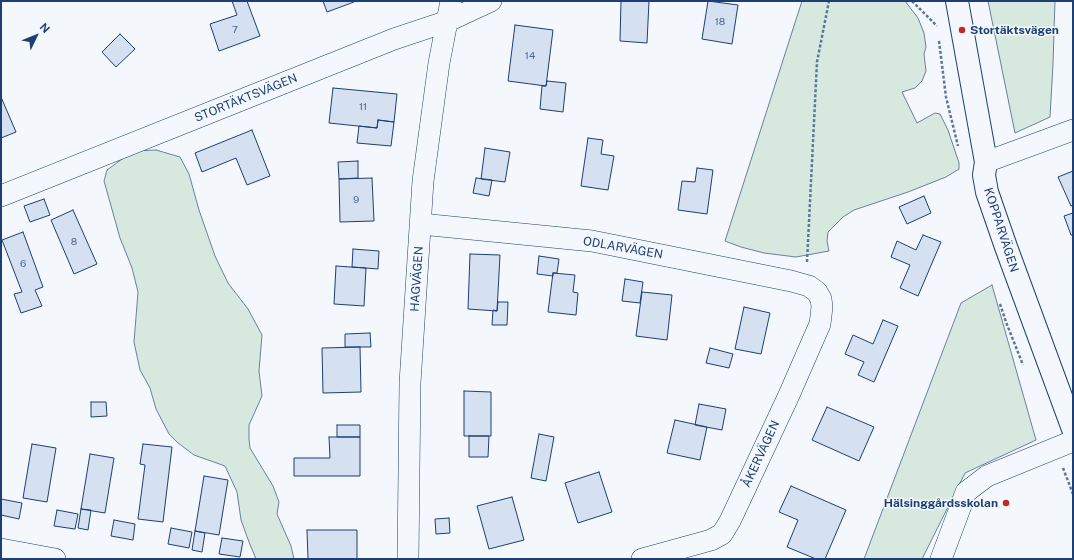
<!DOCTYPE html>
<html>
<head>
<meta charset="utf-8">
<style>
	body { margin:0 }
	#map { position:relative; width:1074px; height:560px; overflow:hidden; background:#f4f7fb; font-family:"Public Sans",sans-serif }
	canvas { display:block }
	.frame { position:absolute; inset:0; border:2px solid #1d3f73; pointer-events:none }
	.north { position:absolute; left:16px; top:16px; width:40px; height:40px; -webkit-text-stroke:3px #f4f7fb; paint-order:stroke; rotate:47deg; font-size:11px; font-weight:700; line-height:16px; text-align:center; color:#1d3f73 }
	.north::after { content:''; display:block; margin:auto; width:14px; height:18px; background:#1d3f73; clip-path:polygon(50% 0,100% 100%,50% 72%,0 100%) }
</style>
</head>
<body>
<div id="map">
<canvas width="1074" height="560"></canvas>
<div class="frame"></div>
<div class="north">N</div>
</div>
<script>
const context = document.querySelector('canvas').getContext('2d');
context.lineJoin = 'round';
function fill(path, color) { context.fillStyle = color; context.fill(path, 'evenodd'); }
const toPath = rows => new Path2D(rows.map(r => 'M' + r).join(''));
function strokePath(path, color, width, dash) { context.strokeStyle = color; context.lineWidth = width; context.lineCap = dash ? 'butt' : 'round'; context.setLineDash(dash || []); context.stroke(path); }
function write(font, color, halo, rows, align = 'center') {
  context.font = font + ' "Public Sans",sans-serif'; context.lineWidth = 3; context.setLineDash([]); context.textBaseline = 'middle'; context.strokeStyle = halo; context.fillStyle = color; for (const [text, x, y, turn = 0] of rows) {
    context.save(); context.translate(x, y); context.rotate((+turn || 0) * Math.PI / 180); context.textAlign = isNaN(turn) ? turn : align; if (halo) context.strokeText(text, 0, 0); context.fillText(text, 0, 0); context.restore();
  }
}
const green = toPath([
	[802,1,905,1,918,18,924,33,926,47,924,54,926,71,922,81,915,88,902,92,917,123,935,113,940,114,948,130,959,163,959,169,946,177,908,192,854,210,843,217,828,232,827,241,829,251,796,257,764,253,741,247,725,241,802,1],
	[988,1,1055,1,1053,64,1050,117,1015,133,988,1],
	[156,150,180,157,189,174,199,210,215,256,228,283,248,309,262,335,259,371,262,396,249,425,249,439,250,448,273,486,279,502,277,514,291,546,294,559,256,559,249,542,241,520,237,492,225,466,194,455,178,443,169,434,156,409,150,388,140,370,134,342,138,292,132,268,120,238,104,181,107,170,133,151,156,150],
	[992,285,1036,440,965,473,922,559,864,559,961,303,992,285]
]);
fill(green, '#d7e8df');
strokePath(green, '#687fa3', 1);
const building = toPath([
	[232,1,247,1,260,36,219,51,210,24,237,15,232,1],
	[323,1,353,1,354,2,327,12,323,1],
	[621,1,649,1,647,43,620,41,621,1],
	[708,1,738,5,732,44,702,39,708,1],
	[515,25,553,30,546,86,508,81,515,25],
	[120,34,135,49,116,67,102,52,120,34],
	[547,81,566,83,563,112,540,109,542,86,546,86,547,81],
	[333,88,397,94,394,122,378,120,377,128,329,123,333,88],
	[1,97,16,132,1,138,1,97],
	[378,120,394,122,391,146,357,143,359,126,377,128,378,120],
	[252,130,270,176,247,185,236,158,202,172,195,153,252,130],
	[588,138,603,140,601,154,614,156,608,190,581,186,588,138],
	[485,148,510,152,505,182,481,179,485,148],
	[358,161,358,178,339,179,338,162,358,161],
	[697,168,713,170,707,214,678,210,682,181,695,182,697,168],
	[1073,171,1073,205,1071,206,1058,177,1073,171],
	[372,178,374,221,340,222,339,179,372,178],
	[476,178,492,180,489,196,473,193,476,178],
	[924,196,931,213,907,224,899,207,924,196],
	[44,199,50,215,30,222,24,206,44,199],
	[73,210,97,264,74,274,51,220,73,210],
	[1073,213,1073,235,1071,235,1064,216,1073,213],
	[23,232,43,287,35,290,42,306,21,313,14,294,22,292,2,240,23,232],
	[923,235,941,242,918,296,900,288,910,265,891,257,897,241,916,250,923,235],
	[353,249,379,251,378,269,352,267,353,249],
	[470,254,500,255,497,311,468,309,470,254],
	[539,256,559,259,557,273,553,273,553,276,537,274,539,256],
	[336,266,366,268,364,306,334,304,336,266],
	[553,273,575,275,573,292,578,293,576,315,548,312,553,273],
	[625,279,643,282,640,303,622,301,625,279],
	[642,292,672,295,667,340,636,336,642,292],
	[498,302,508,302,507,325,492,325,493,310,497,311,498,302],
	[744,307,770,313,761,354,735,349,744,307],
	[883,320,898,326,874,382,858,375,864,362,845,354,853,335,873,344,883,320],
	[370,333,371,347,345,347,345,334,370,333],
	[360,347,361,392,323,393,322,348,360,347],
	[710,348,733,354,729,368,706,363,710,348],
	[464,391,491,392,491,436,464,436,464,391],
	[91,402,106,402,107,416,91,417,91,402],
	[699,404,726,409,722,430,695,425,699,404],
	[827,407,874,427,859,461,812,440,827,407],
	[675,420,707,427,700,460,667,453,675,420],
	[337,425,360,425,360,437,337,437,337,425],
	[539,434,554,437,546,481,531,478,539,434],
	[469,436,489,436,488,457,469,457,469,436],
	[329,437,360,437,360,476,294,476,294,458,330,458,329,437],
	[32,444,56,448,47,502,23,498,32,444],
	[143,444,172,447,163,522,138,519,145,465,140,464,143,444],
	[90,454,114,458,105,513,81,509,90,454],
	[599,472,612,512,578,523,565,483,599,472],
	[204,476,228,480,219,535,195,531,204,476],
	[791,486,846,510,825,559,816,559,787,547,798,520,779,512,791,486],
	[512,497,524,540,489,549,477,506,512,497],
	[1,499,22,503,19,519,1,515,1,499],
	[81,509,91,510,88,530,78,528,81,509],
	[57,510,78,514,75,529,54,526,57,510],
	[449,518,450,533,436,534,435,519,449,518],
	[114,520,135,524,133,540,111,536,114,520],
	[171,528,192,532,189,548,168,544,171,528],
	[307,530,357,530,357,559,308,559,307,530],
	[195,531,205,533,202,552,192,550,195,531],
	[222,538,243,541,240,557,219,554,222,538]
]);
fill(building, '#d5e0f0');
strokePath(building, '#1d3f73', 1);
const minor = toPath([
	[986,162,1073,130],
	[1,196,394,39,448,21,491,1],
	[421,224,592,241,791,281,809,286,817,292,821,299,822,307,820,324,789,395,730,521,722,534,711,540,642,559],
	[1,549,55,559],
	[408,559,410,383,423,181,439,63,451,1],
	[941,559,966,492,987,476,1073,441]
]);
const tertiary = toPath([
	[957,1,986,162,984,175,987,192,1006,247,1073,429]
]);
strokePath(minor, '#1d3f73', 22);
strokePath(tertiary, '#1d3f73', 24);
strokePath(toPath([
	[912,1,937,26],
	[939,41,946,97,958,146],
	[807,262,817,62,829,1],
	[1000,304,1006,322,1023,365],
	[1063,468,1073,494]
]), '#5e769c', 2.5, [3, 2]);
strokePath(minor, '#f4f7fb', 21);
strokePath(tertiary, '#f4f7fb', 22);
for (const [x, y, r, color] of [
	[962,30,4,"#c62828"],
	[1006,503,4,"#c62828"]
]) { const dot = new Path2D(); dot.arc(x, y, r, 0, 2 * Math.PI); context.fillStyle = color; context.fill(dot); strokePath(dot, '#f4f7fb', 1.5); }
write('10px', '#4b6792', null, [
	["18",720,22],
	["7",235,30],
	["14",530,56],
	["11",363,107],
	["9",356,200],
	["8",74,242],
	["6",23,264]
]);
write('bold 12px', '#1d3f73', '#f4f7fb', [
	["Stortäktsvägen",970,30],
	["Hälsinggårdsskolan",998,503,"right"]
], 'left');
write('12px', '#1d3f73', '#f4f7fb', [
	["STORTÄKTSVÄGEN",246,98,-22],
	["KOPPARVÄGEN",1001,230,72],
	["ODLARVÄGEN",623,248,10],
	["HAGVÄGEN",417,279,-86],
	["ÅKERVÄGEN",761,454,-65]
]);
</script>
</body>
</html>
